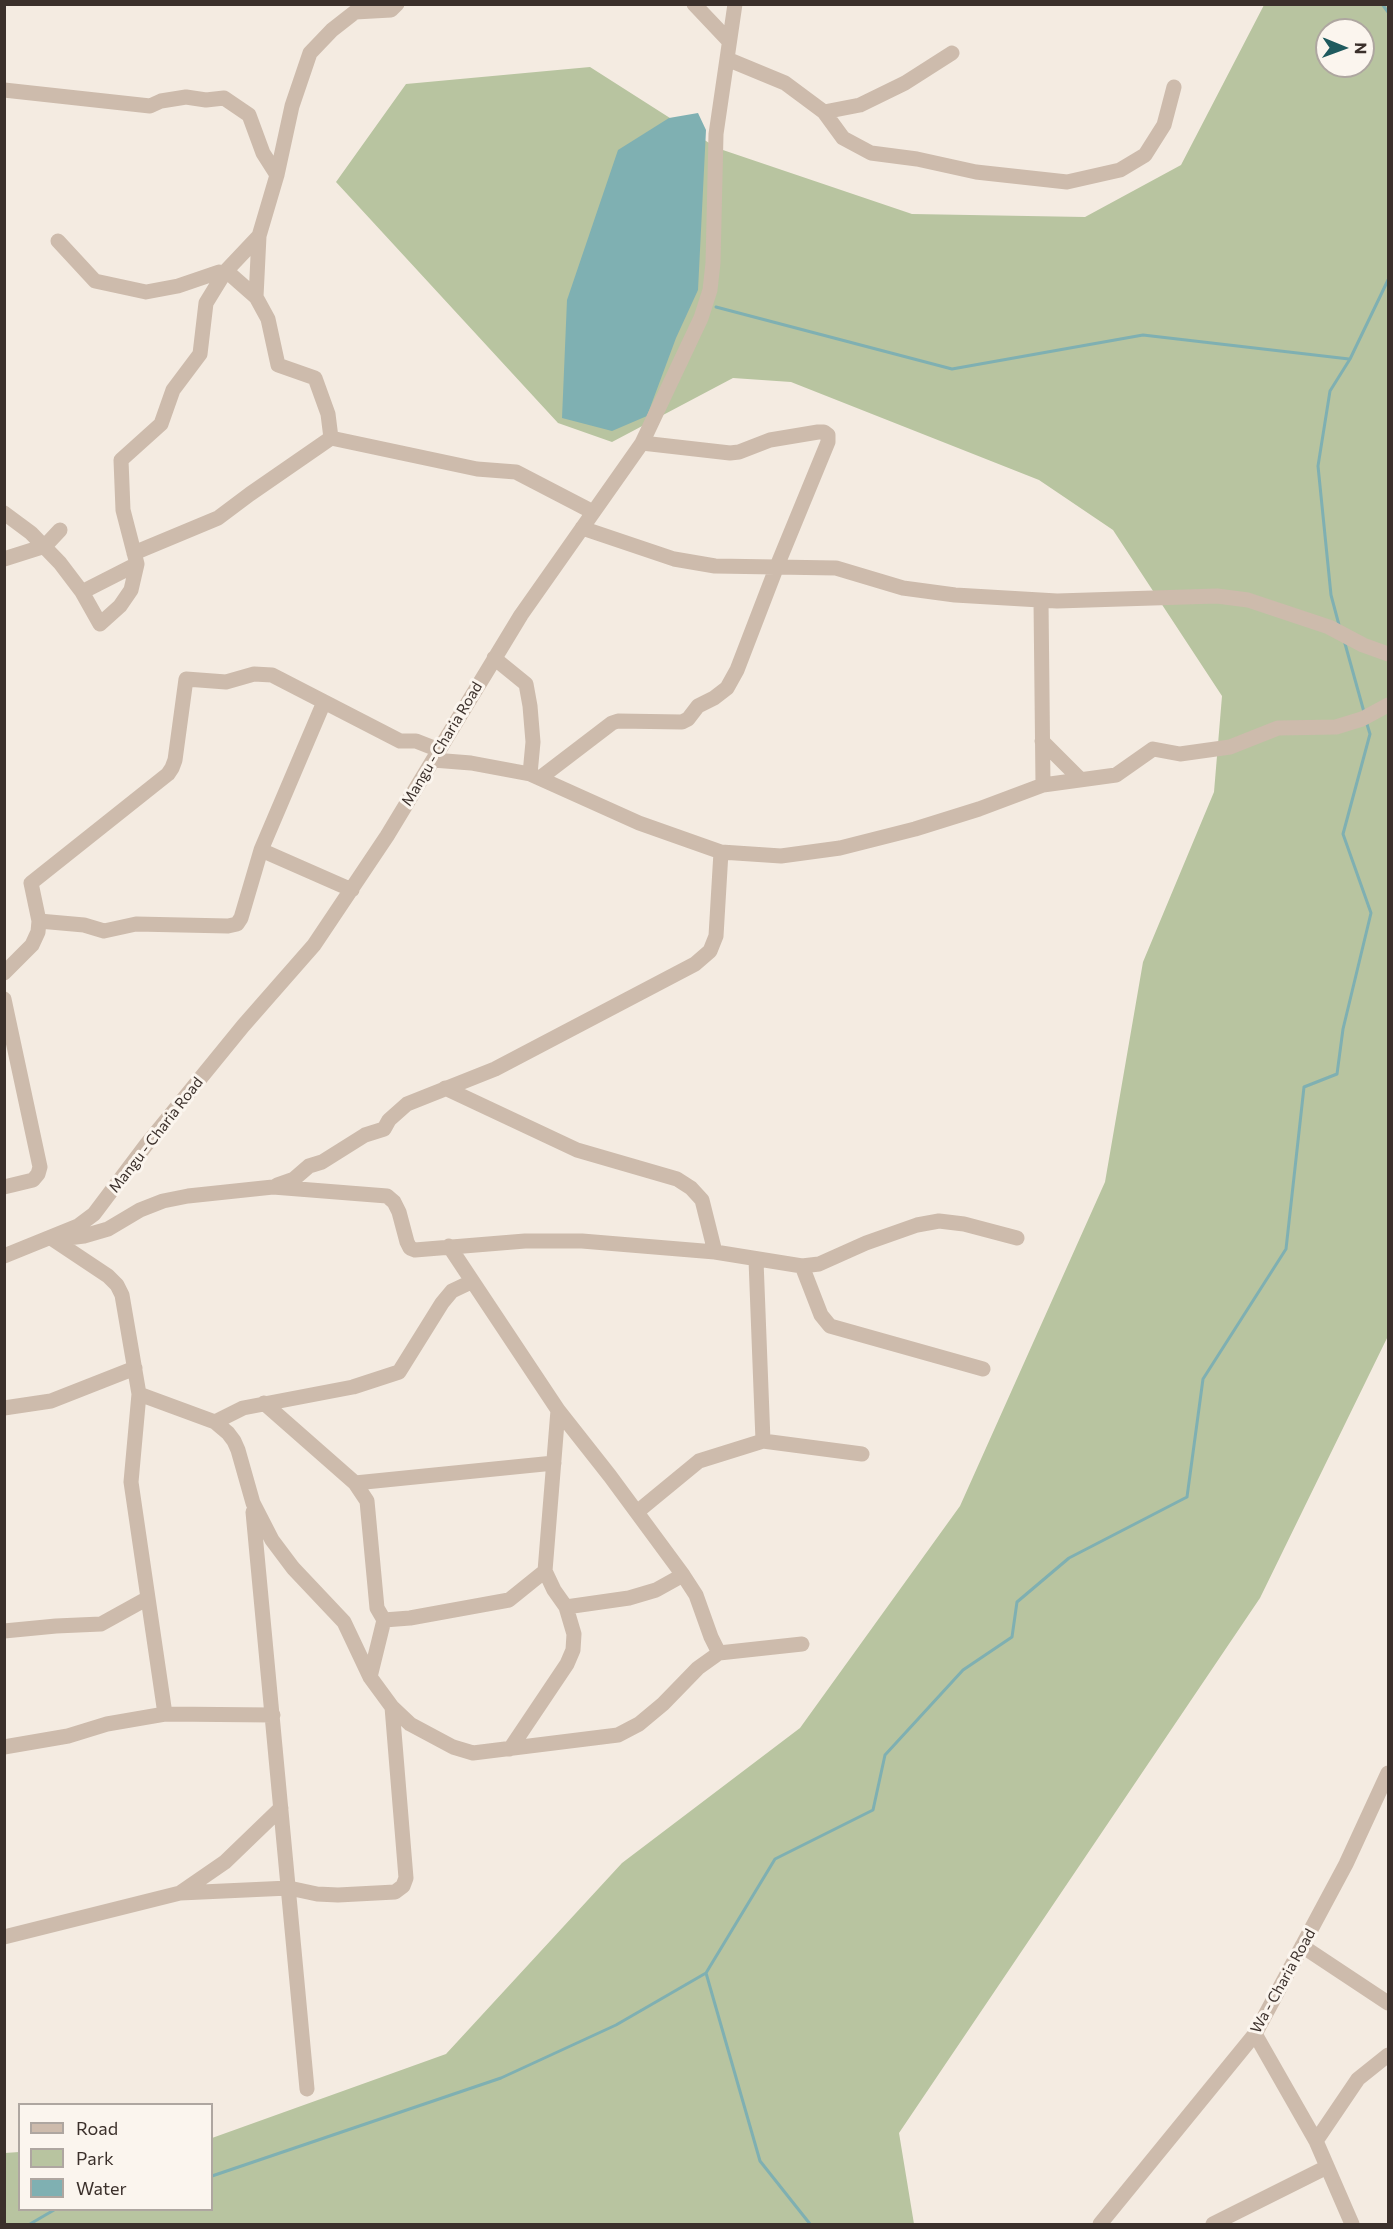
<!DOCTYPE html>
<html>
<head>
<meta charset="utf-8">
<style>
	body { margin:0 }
	#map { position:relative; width:1393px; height:2229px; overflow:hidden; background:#f4ebe1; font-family:Commissioner,sans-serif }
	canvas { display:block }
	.frame { position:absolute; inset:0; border:6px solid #3b302b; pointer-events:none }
	.legend { position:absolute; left:18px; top:2103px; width:195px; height:108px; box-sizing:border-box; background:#fbf5ee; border:2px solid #aea6a0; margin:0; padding:8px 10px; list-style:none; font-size:18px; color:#3b302b }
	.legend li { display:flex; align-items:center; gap:12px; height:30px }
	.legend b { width:30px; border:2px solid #aea6a0 }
	.north { position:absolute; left:1315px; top:18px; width:60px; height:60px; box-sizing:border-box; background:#fbf5ee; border:2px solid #aea6a0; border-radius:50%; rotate:91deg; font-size:16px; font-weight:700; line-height:24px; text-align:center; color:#3b302b }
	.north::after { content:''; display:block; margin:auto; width:21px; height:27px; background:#1f5a5e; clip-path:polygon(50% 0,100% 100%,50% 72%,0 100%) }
</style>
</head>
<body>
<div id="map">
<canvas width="1393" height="2229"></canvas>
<div class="frame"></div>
<ul class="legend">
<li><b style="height:8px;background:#cdbbac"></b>Road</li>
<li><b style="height:16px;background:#b8c4a0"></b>Park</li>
<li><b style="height:16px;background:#7fb0b2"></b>Water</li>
</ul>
<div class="north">N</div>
</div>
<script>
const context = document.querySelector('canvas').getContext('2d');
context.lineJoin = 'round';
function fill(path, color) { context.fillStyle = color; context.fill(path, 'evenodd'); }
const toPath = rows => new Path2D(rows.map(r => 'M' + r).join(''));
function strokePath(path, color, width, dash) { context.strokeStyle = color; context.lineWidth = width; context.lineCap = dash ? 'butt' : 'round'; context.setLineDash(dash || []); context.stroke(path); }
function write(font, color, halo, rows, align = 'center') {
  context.font = font + ' Commissioner,sans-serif'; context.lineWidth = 6; context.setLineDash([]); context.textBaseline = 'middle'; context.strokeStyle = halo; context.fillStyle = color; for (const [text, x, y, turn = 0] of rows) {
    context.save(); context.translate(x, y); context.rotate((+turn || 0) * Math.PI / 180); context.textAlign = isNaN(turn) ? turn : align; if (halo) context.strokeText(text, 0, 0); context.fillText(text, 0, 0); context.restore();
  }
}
fill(toPath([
	[1264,5,1388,5,1388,1336,1260,1598,899,2133,914,2224,5,2224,5,2153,19,2152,20,2210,212,2210,212,2138,446,2054,622,1863,800,1728,960,1506,1105,1182,1143,962,1214,792,1222,696,1113,530,1039,480,791,382,733,378,612,442,558,423,336,182,406,84,590,67,717,148,912,214,1085,217,1181,165],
	[1327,30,1363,30,1363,66,1327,66]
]), '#b8c4a0');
fill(toPath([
	[698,113,706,130,698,290,676,338,647,416,612,431,562,418,567,300,618,150,669,118]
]), '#7fb0b2');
strokePath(toPath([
	[1382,4,1388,12],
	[716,307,952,369,1143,335,1349,359],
	[1339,625,1331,595,1318,466,1330,391,1350,359,1388,280],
	[1344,640,1364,712],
	[706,1973,760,2161,810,2224],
	[212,2176,501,2078,616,2025,706,1973,775,1859,873,1810,885,1755,963,1670,1012,1637,1017,1602,1069,1558,1187,1497,1203,1379,1286,1249,1304,1087,1337,1074,1343,1029,1371,913,1343,834,1370,734,1366,721],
	[30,2224,54,2210]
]), '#7fb0b2', 3);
strokePath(toPath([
	[694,4,729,41],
	[727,59,785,83,824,112,843,138,871,153,917,159,976,172,1067,182,1120,170,1145,155,1164,125,1174,87],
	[4,90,150,106,161,101,186,97,206,100,224,98,249,115,263,153,277,175],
	[824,112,860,105,905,83,952,53],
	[58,241,95,281,146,292,178,286,219,272,231,275,256,297,268,319,278,365,315,378,328,414,331,438],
	[256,297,259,236,277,175,292,106,310,53,332,30,355,12,391,10,397,4],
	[4,513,31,533,60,563,82,592,100,624,120,606,131,590,137,564,123,510,121,460,161,424,173,390,200,354,206,303,225,272,259,236],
	[582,528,674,559,715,566,836,568,903,588,955,595,1057,601,1217,596,1248,600,1329,627,1363,645,1388,654],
	[134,553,218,518,250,494,331,438,477,469,516,472,593,512],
	[4,559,45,546,60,530],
	[82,592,137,564],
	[1041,601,1043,785],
	[494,658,526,684,530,706,533,742,530,774],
	[1042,741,1080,779],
	[433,760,471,763,530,774,639,823,721,852,781,856,840,848,915,829,979,809,1043,785,1116,775,1153,749,1180,754,1230,747,1278,728,1336,727,1362,719,1388,705],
	[540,778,612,723,618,721,682,722,688,719,698,706,714,698,727,688,737,670,777,566,828,442,828,435,824,432,818,432,770,440,739,452,730,453,642,443],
	[261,850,352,890],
	[39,921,84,925,104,931,136,924,228,926,237,924,241,918,261,850,324,702],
	[4,973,32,945,38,932,39,921,31,883,168,774,172,768,175,760,186,679,226,682,254,674,272,675,400,741,416,741,439,750],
	[4,999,40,1167,38,1174,33,1180,4,1187],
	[445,1088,577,1150,677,1179,691,1188,702,1200,715,1252],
	[277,1185,294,1179,309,1166,322,1162,365,1135,384,1129,389,1120,407,1104,495,1069,695,964,710,951,716,936,721,852],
	[60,1239,84,1236,108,1229,140,1210,163,1201,188,1196,273,1187,387,1196,394,1202,399,1212,407,1242,410,1248,415,1250,525,1241,582,1241,715,1252,802,1266,819,1264,866,1243,917,1225,939,1221,964,1224,1017,1238],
	[54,1240,108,1276,117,1285,122,1295,139,1394,131,1482,165,1714],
	[449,1246,558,1410,610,1476,683,1575,696,1595,711,1637,719,1653,802,1644],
	[4,1256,78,1226,94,1214,146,1145,243,1026,314,945,387,836,521,615,642,443,701,318,710,290,713,263,716,134,735,4],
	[756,1260,763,1441,862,1454],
	[802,1266,821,1315,830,1326,983,1369],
	[139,1394,215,1422,228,1433,234,1441,238,1450,253,1503,272,1540,293,1568,344,1622,370,1677,392,1707,410,1724,453,1747,473,1753,618,1735,639,1724,663,1704,698,1668,719,1653],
	[264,1403,355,1483,367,1501,377,1608,384,1620,370,1677],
	[4,1408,51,1401,135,1368],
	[215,1422,243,1408,353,1387,399,1372,442,1303,452,1291,471,1282],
	[355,1483,554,1463],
	[253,1512,307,2089],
	[637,1512,699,1461,763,1441],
	[566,1607,629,1598,656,1590,683,1575],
	[384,1620,410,1618,509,1600,545,1571],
	[4,1631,56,1626,101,1624,148,1598],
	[4,1747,68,1736,107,1724,165,1714,273,1715],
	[510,1749,567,1664,573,1650,574,1634,566,1607,554,1590,545,1571,558,1410],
	[180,1893,289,1888,317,1894,338,1895,395,1892,403,1886,406,1878,392,1707],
	[4,1937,180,1893,225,1862,281,1808],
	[1302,1946,1388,2003],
	[1255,2034,1316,2141,1352,2224],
	[1316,2141,1358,2079,1388,2055],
	[1100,2224,1255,2034,1346,1864,1388,1773],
	[1213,2224,1327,2167]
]), '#cdbbac', 15);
write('15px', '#3b302b', '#fbf5ee', [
	["Mangu - Charia Road",442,744,-59],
	["Mangu - Charia Road",156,1135,-52],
	["Wa - Charia Road",1283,1981,-61]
]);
</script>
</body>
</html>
